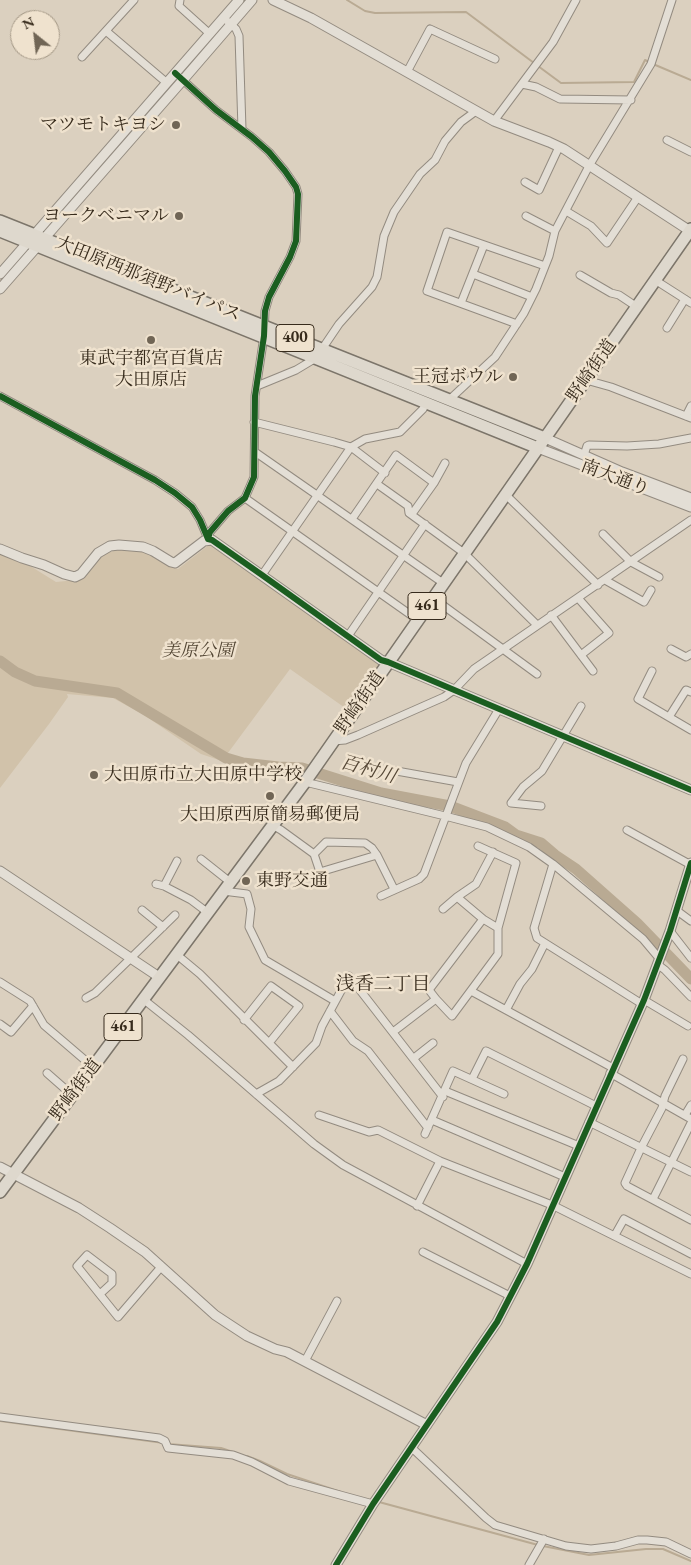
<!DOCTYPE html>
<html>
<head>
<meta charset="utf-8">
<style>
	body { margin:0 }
	#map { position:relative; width:691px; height:1565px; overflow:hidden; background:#dbd0bf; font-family:"EB Garamond",serif }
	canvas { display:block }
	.north { position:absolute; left:10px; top:10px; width:50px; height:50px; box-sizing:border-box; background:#efe2ce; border:1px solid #a59987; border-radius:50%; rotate:331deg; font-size:14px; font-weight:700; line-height:20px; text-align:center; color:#372b1c }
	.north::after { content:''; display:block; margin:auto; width:18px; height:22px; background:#706555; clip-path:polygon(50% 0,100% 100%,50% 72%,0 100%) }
</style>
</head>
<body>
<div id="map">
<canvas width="691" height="1565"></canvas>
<div class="north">N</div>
</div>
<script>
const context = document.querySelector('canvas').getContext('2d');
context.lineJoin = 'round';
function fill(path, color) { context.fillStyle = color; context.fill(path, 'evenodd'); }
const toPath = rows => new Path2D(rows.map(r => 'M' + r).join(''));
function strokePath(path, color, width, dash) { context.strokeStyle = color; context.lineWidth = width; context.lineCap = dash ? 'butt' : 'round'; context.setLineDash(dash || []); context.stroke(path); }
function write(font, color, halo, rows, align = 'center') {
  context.font = font + ' "EB Garamond","Noto Serif JP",serif'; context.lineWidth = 5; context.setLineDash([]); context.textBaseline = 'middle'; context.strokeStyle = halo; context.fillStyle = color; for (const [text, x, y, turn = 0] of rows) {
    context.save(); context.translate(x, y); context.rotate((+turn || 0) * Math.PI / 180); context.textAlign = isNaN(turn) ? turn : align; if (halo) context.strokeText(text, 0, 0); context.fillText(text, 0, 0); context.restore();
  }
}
fill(toPath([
	[210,544,214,545,358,647,363,653,379,665,348,710,290,669,222,761,201,754,144,715,113,698,67,694,68,697,49,724,0,788,0,552,27,564,56,582,76,580,102,555,119,549,129,548,149,553,178,569]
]), '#d1c2aa');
strokePath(toPath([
	[347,0,365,11,375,13,466,12,534,63],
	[653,64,691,80],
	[538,66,561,83,634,82,645,60,649,62],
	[0,1421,164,1443],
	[168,1444,221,1448,233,1452],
	[247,1456,260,1461,287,1474,341,1492],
	[379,1502,538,1545],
	[543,1546,589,1555,646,1549,663,1549,691,1561]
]), '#b9aa93', 2);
strokePath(toPath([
	[0,661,15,672,35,681,117,693,226,758,243,763,278,767,302,768,381,793,450,806,505,827,516,835,541,843,555,855,576,869,637,923,691,979]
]), '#b9aa93', 11);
const minor = toPath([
	[180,0,179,6,210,34],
	[224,18,236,29,239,36,242,129],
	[106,31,167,83],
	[82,57,134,0],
	[407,72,430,29,495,59],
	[175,73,216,110,252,137,269,152,285,171,296,187,298,194,296,241,290,257,269,297,265,311,264,336,255,396,254,477,245,498,228,511,210,532,208,539],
	[522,84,536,87,560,99,631,100],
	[494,121,553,42,576,0],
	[667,140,691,152],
	[525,182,539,190,559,147],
	[566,211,591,226,607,243,638,197],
	[526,216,555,231],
	[473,274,532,297],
	[580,275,611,293,619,295,637,307],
	[655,280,691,303],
	[461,303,484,245],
	[517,324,427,291,447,232,545,266],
	[667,328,685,299],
	[586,380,611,387,691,418],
	[257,386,296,370,316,358,339,324,372,287,377,277,384,236,394,212,420,174,435,160,445,141,461,122,476,111],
	[0,396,155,480,175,493,192,507,200,520,208,539],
	[449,400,495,357,524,313,536,289,549,256,555,231,589,166,651,64,672,0],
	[686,416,691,406],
	[254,422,334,442,351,447,385,473],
	[255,452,443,583],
	[584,455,587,446,589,445,627,446,659,444,691,438],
	[377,484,408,506,409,513,464,553,537,625],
	[506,495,598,585],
	[245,498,418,620],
	[412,514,434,483,445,463],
	[352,519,396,455,434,483],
	[603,534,631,562,659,577],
	[262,575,351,447,365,439,400,432,423,409,426,402],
	[605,580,644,602,651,590],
	[433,598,537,674],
	[578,598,609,633,581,655],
	[551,615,593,671],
	[348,636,425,524],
	[671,649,686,657,691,654],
	[652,671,638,699,691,730],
	[669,717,686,690,691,692],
	[333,741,345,740,358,735,444,697,454,690,474,669,691,520],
	[391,770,458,782],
	[305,782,445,816,487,827,529,847,553,864,643,939,659,958],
	[541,806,511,803,523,787,542,771,581,706],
	[272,825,281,830,314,854,320,872,377,855],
	[627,830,691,865],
	[314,854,326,842,365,843,372,848,377,855,394,889],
	[201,859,230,882],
	[553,864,534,928,537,938,642,1004],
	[156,884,164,886,191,900,207,912],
	[164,886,177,861],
	[223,891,247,894,251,909,249,927,265,960,335,1001],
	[381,896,419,879,424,874,466,763,499,709],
	[443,909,457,897],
	[142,910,163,927],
	[676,910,691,921],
	[483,919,457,897,476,884,493,852],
	[670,931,691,958],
	[176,954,200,974,293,1067],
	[657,964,665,970,691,997],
	[0,982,30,1001,44,1025,93,1067],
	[471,991,613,1068],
	[86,998,95,993,175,915],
	[143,999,188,1035,314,1144,343,1165,527,1264],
	[436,999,452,1016,498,954,498,928],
	[644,1000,688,1026],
	[506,1010,520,984,532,969,545,943],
	[330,1011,353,1041,368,1051,428,1128],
	[244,1020,271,986,299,1006,269,1043],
	[0,1024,11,1032,33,1006],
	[393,1032,436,999,429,990,483,919,498,928,516,863,478,846],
	[414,1058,433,1043],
	[683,1059,665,1096,662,1108,641,1148,625,1183,627,1186,691,1220],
	[47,1073,72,1095],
	[610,1073,691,1119],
	[472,1079,486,1051,596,1106],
	[445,1091,579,1146],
	[256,1094,279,1081,316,1043,322,1026,349,976,443,1097],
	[319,1115,369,1132,378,1130,440,1161,552,1205,691,1274],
	[685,1115,691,1105],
	[432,1120,565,1177],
	[589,1122,691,1172],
	[425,1134,453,1071,504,1094],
	[653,1199,691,1123],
	[417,1206,440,1161],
	[615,1235,624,1219,691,1254],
	[423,1252,510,1296],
	[100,1294,112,1283,112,1274,87,1255,77,1266,118,1317,161,1267],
	[305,1361,337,1301],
	[0,1417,159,1438,165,1441,168,1448,233,1455,252,1462,289,1481,373,1504],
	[412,1448,486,1518,495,1525,566,1546,591,1549,616,1546,638,1540,647,1540,666,1542,691,1554],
	[529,1565,544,1539]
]);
const tertiary = toPath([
	[273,0,311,18,494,121,549,142,564,149,690,231],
	[0,274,239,0],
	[0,289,183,80,252,0],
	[545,438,622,472,691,498],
	[538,448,691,507],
	[0,549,22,558,44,565,64,574,75,577,81,574,98,553,110,546,119,545,143,547,153,551,171,562,175,563,204,541,212,540,381,660,388,662,691,790],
	[0,871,159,977],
	[0,1167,79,1208,110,1228,145,1252,215,1315,247,1336,275,1349,287,1352,427,1425],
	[336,1565,373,1504,497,1322,527,1264,644,1000,670,931,691,863]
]);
const trunk = toPath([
	[0,221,545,438],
	[0,231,538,448],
	[0,1192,305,782,691,229]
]);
strokePath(minor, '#938b80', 9);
strokePath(tertiary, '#938b80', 11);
strokePath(trunk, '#7c756a', 14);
strokePath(minor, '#e3ded5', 7);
strokePath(tertiary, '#e3ded5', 9);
strokePath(trunk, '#ded8cd', 11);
strokePath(toPath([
	[175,73,216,110,252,137,269,152,285,171,296,187,298,194,296,241,290,257,269,297,265,311,264,336,255,396,254,477,245,498,228,511,210,532,208,539],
	[0,396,155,480,175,493,192,507,200,520,208,539,212,540,262,575,381,660,388,662,691,790],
	[336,1565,373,1504,497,1322,527,1264,644,1000,670,931,691,863]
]), '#1b5e20', 6);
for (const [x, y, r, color] of [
	[176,125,5,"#706555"],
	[179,216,5,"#706555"],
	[151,340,5,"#706555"],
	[513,377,5,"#706555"],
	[94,775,5,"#706555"],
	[270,796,5,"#706555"],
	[246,881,5,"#706555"]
]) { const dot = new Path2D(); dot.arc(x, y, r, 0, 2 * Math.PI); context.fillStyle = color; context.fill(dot); strokePath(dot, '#efe2ce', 2); }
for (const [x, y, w] of [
	[295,338,38],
	[427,606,38],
	[123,1027,38]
]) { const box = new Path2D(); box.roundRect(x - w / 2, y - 13.5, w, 27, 4); context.fillStyle = '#efe2ce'; context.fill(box); strokePath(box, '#372b1c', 1); }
write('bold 16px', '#372b1c', null, [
	["400",295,338],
	["461",427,606],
	["461",123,1027]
]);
write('18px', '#372b1c', '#efe2ce', [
	["マツモトキヨシ",166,125],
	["ヨークベニマル",169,216],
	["東武宇都宮百貨店",151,359,"center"],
	["大田原店",151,380,"center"],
	["王冠ボウル",503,377],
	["大田原市立大田原中学校",104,775,"left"],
	["大田原西原簡易郵便局",270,815,"center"],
	["東野交通",256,881,"left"]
], 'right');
write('18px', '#372b1c', '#efe2ce', [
	["大田原西那須野バイパス",148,279,22],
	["野崎街道",592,371,-55],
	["南大通り",615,478,21],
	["野崎街道",360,703,-55],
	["野崎街道",76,1090,-53]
]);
write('italic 18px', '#544735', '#efe2ce', [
	["美原公園",198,651]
]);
write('italic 19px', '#544635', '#efe2ce', [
	["百村川",368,770,16]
]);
write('19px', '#372b1c', '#efe2ce', [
	["浅香二丁目",383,985]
]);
</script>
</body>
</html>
